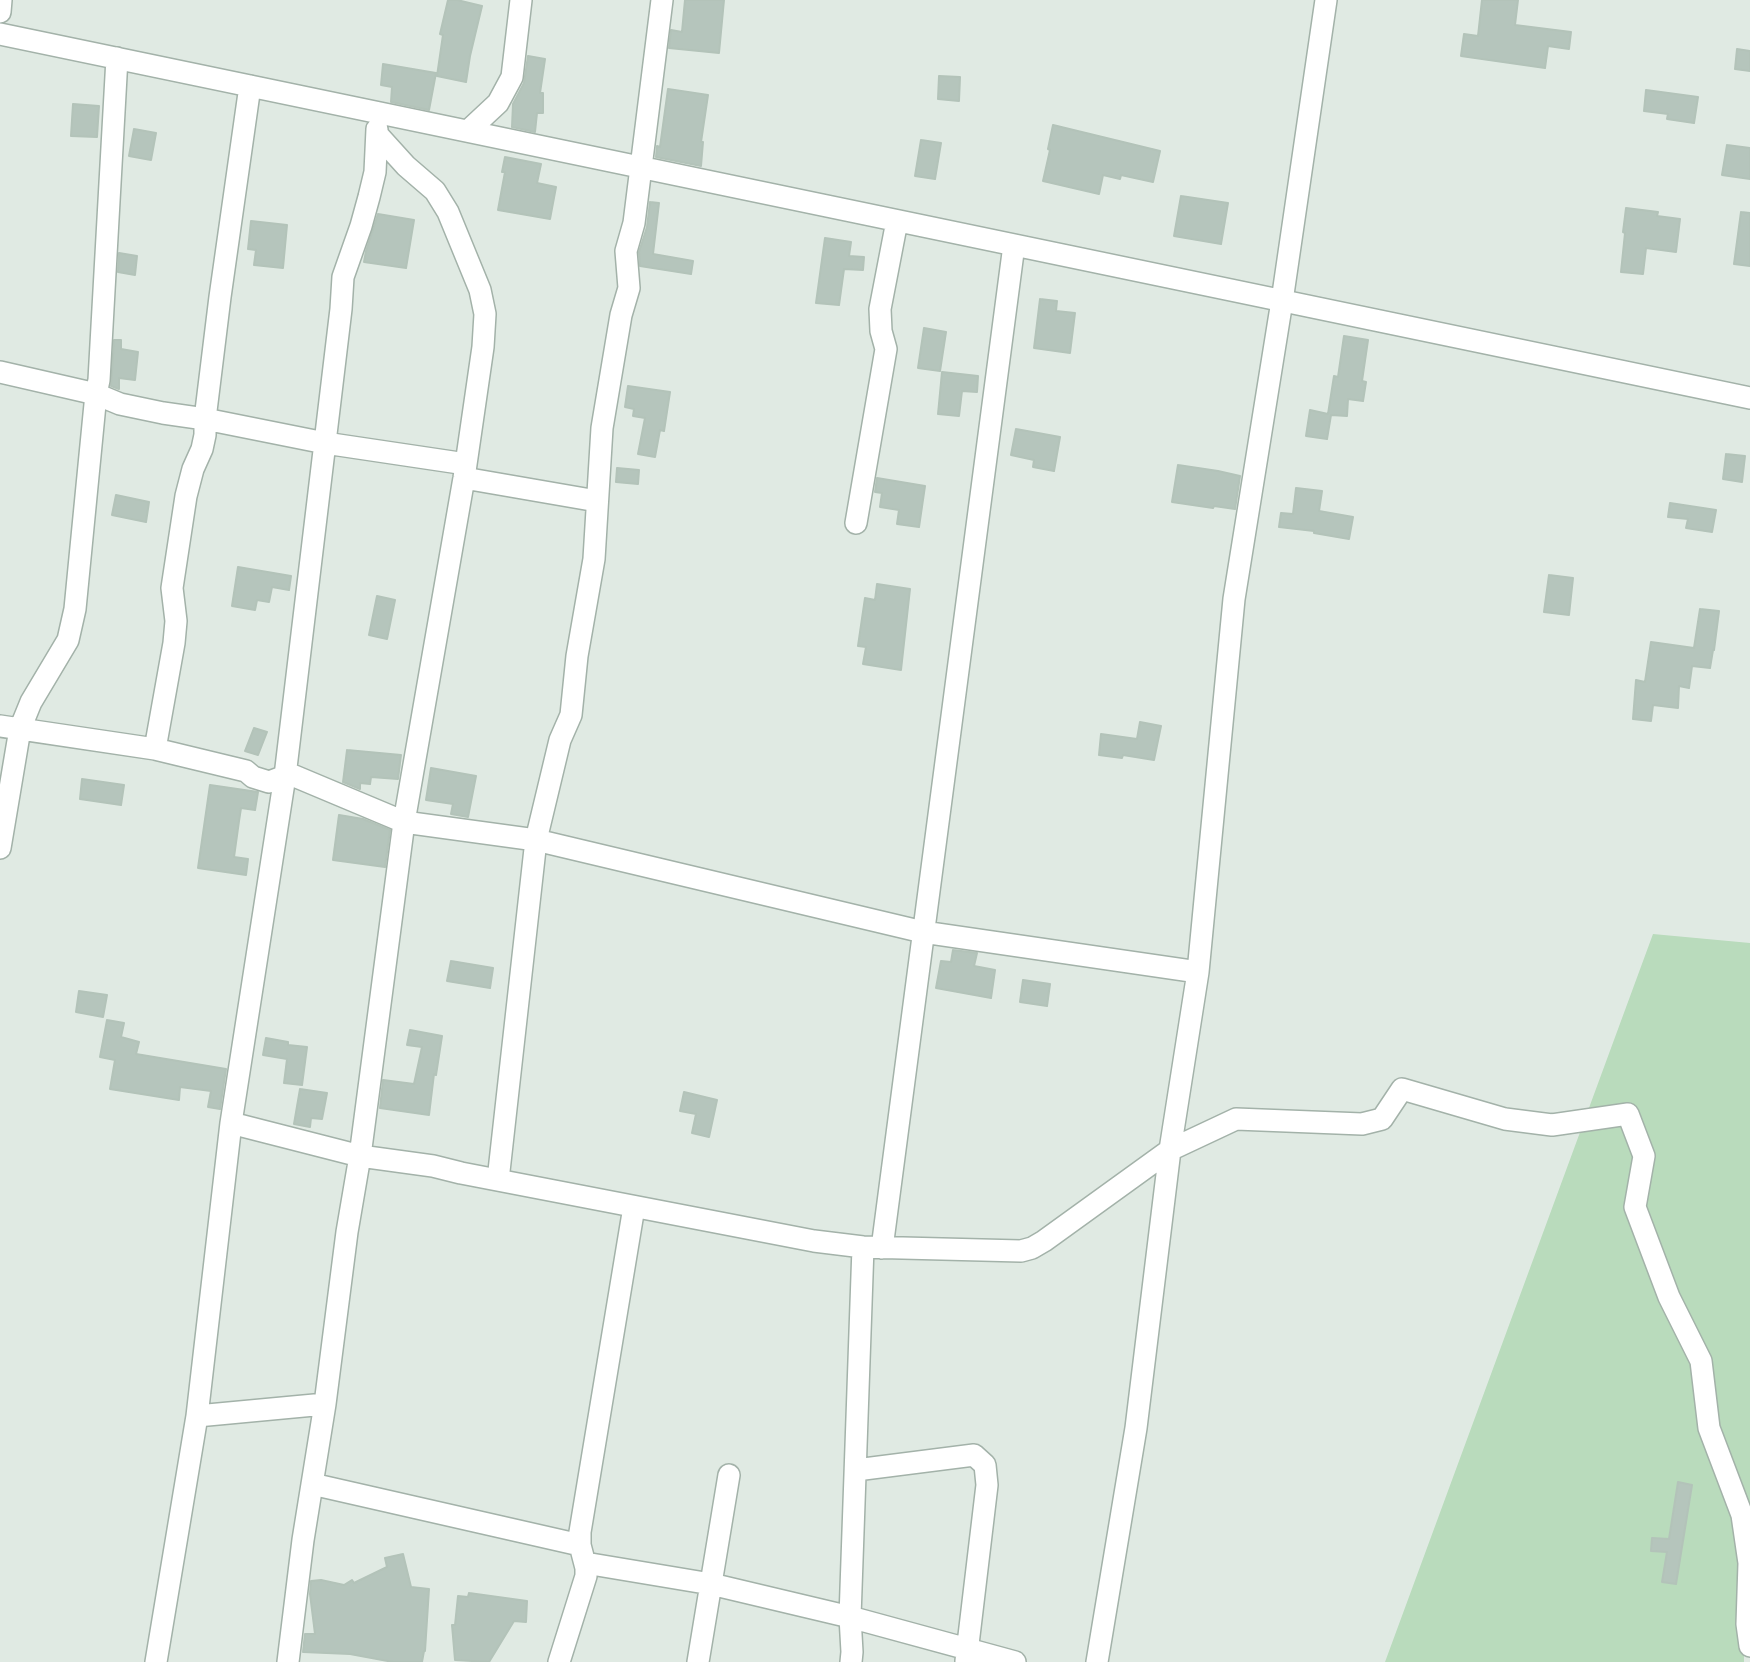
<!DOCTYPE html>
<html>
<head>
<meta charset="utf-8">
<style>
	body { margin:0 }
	canvas { display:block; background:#e0eae3 }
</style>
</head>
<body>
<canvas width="1750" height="1662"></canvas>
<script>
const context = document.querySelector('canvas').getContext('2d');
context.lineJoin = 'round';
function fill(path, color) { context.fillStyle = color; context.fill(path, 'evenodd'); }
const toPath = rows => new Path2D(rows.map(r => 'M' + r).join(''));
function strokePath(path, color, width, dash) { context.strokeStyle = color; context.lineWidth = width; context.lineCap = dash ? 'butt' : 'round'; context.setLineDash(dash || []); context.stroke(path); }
fill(toPath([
	[1653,934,1750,943,1750,1632,1744,1642,1744,1662,1385,1662]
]), '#b9dbbc');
const building = toPath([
	[448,0,457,0,482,6,470,56,466,82,437,76,443,35,440,34,448,0],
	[685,0,724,0,719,53,669,48,671,30,682,32,685,0],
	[1482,0,1518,0,1515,25,1571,32,1569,49,1548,46,1545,68,1461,56,1464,34,1478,36,1482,0],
	[1737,49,1750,51,1750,71,1735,69,1737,49],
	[528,56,545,59,540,93,543,93,543,113,537,113,535,132,512,127,513,104,524,83,528,56],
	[383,64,436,73,429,110,391,102,392,87,381,85,383,64],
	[939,76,960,77,959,101,938,99,939,76],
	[668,89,708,95,701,142,703,142,701,166,656,157,657,146,660,147,668,89],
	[1646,90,1698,97,1694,123,1667,119,1668,114,1644,111,1646,90],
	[73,104,99,106,97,137,71,136,73,104],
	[1053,125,1160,151,1153,182,1121,175,1120,179,1103,175,1099,194,1043,181,1050,150,1048,149,1053,125],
	[134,129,156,133,151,160,129,156,134,129],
	[921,140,941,143,935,179,915,176,921,140],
	[1727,145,1750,148,1750,179,1722,175,1727,145],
	[505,157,541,164,537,183,556,187,550,219,498,210,505,172,502,172,505,157],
	[1181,196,1228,203,1221,244,1174,236,1181,196],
	[650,202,659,203,653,254,693,261,691,274,640,266,639,252,647,227,650,202],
	[1626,208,1658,212,1657,216,1680,219,1676,252,1646,248,1643,274,1621,272,1625,233,1623,232,1626,208],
	[1741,212,1750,213,1750,266,1734,264,1741,212],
	[378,214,414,220,406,268,364,262,366,251,378,214],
	[251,221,287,225,283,268,254,265,256,250,248,249,251,221],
	[825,238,851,242,849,256,864,257,863,270,844,269,839,305,816,303,825,238],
	[119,253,137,256,135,275,118,272,119,253],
	[1040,299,1057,301,1056,311,1075,313,1070,353,1034,348,1040,299],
	[924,328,946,332,940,371,918,368,924,328],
	[1344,336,1368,340,1362,381,1366,382,1363,401,1348,399,1347,416,1331,415,1327,439,1306,436,1310,410,1328,414,1334,376,1338,377,1344,336],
	[114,340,121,340,121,349,138,352,135,380,119,378,119,389,111,386,114,340],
	[942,372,978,376,977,392,962,391,959,416,938,414,942,372],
	[628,386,670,392,664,431,660,430,655,457,638,454,645,418,633,416,634,409,625,407,628,386],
	[1016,429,1060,437,1054,471,1033,467,1034,460,1011,455,1016,429],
	[1726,454,1745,456,1742,482,1723,479,1726,454],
	[1178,465,1218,471,1240,476,1235,509,1214,506,1213,508,1172,502,1178,465],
	[617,468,639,470,638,484,616,482,617,468],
	[877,478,925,486,919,527,897,524,899,510,880,507,882,493,875,492,877,478],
	[1296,488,1322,491,1319,511,1353,517,1349,539,1314,533,1314,531,1279,527,1281,513,1293,514,1296,488],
	[116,495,149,502,146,522,112,515,116,495],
	[1670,503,1716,510,1712,532,1686,528,1688,519,1668,517,1670,503],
	[238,567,291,576,289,590,272,587,269,602,257,600,255,610,232,606,238,567],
	[1549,575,1573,578,1569,615,1544,612,1549,575],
	[877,584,910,589,901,670,863,664,866,647,858,646,865,598,875,600,877,584],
	[377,596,395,600,387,639,369,635,377,596],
	[1700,609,1719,611,1714,650,1713,650,1710,668,1692,666,1689,688,1679,686,1678,708,1653,705,1651,721,1633,719,1636,680,1645,682,1651,642,1694,648,1700,609],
	[1140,722,1161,726,1154,760,1123,755,1122,758,1099,755,1101,734,1137,739,1140,722],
	[254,728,267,732,258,755,245,751,254,728],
	[347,750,401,755,398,779,371,777,370,784,360,783,360,789,343,782,347,750],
	[431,768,476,776,468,817,451,814,453,804,426,800,431,768],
	[82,779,124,785,121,805,80,799,82,779],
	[210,785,258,792,255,810,241,808,239,821,234,857,248,859,246,875,198,868,210,785],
	[339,815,363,819,390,830,385,867,333,860,339,815],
	[953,950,977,953,974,966,995,970,991,998,936,988,941,961,951,962,953,950],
	[451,961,493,968,490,988,447,981,451,961],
	[1023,980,1050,984,1047,1006,1020,1002,1023,980],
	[79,991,107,995,103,1017,76,1012,79,991],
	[107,1020,124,1023,121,1037,139,1042,136,1054,226,1069,220,1109,208,1107,211,1091,180,1087,179,1100,110,1089,115,1060,100,1057,107,1020],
	[410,1030,442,1036,436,1075,434,1074,429,1115,380,1108,383,1080,414,1084,422,1047,407,1045,410,1030],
	[266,1038,288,1042,288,1045,307,1047,302,1085,284,1083,287,1059,263,1055,266,1038],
	[300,1089,327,1093,322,1119,311,1118,310,1127,294,1124,300,1089],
	[684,1092,717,1100,709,1137,692,1133,696,1114,680,1111,684,1092],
	[1678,1482,1692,1485,1676,1584,1662,1582,1667,1552,1651,1551,1652,1538,1669,1539,1678,1482],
	[403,1554,411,1587,429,1589,425,1651,424,1651,422,1662,393,1662,350,1654,303,1652,305,1634,315,1634,310,1594,311,1581,321,1580,344,1585,352,1580,354,1583,387,1567,385,1558,403,1554],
	[469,1593,527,1601,526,1622,514,1621,489,1662,455,1660,452,1625,455,1625,458,1596,468,1597,469,1593]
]);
fill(building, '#b5c5bc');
strokePath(building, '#b3c3b9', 2);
const street = toPath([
	[0,12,1,0],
	[0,34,1750,398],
	[117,58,99,380,96,394,120,404,163,413,205,419,325,443,466,464],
	[468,131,498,103,512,77,521,0],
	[0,372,96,394,75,609,68,640,31,702,20,729,0,848],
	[464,478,597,501],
	[856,523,886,349,881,331,880,309,897,221],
	[0,726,155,749,246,771,253,777,269,782,285,776,292,775,404,822,536,840,560,740,571,715,577,656,594,559,602,428,621,315,629,288,626,251,634,223,662,0],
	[155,749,174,643,176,621,172,588,186,496,193,469,202,449,205,435,205,419,220,297,250,86],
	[231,1123,360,1156,433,1166,461,1173,814,1241,863,1247,1021,1251,1032,1248,1044,1241,1170,1150,1236,1119,1362,1124,1382,1119,1402,1089,1505,1119,1552,1125,1628,1114,1644,1156,1635,1207,1669,1297,1701,1361,1709,1428,1742,1515,1749,1563,1747,1624,1750,1646],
	[498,1180,536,840,923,932,1198,972],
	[882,1248,1014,245],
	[197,1416,325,1404],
	[856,1470,974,1455,985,1465,987,1485,966,1661],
	[312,1484,580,1545],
	[585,1563,711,1584,850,1617,1015,1662],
	[156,1662,197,1416,231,1123,285,776,341,309,343,277,361,226,369,197,375,172,377,129],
	[288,1662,303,1540,325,1404,347,1232,360,1156,404,822,464,478,483,347,485,314,480,290,448,212,435,191,406,166,377,134],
	[559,1662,586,1576,586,1568,580,1545,580,1532,634,1207],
	[698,1662,729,1475],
	[851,1662,852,1652,850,1617,863,1247],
	[1097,1662,1136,1428,1170,1150,1198,972,1234,599,1282,301,1326,0]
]);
strokePath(street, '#a3b2a9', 24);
strokePath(street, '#fff', 21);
</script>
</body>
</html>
